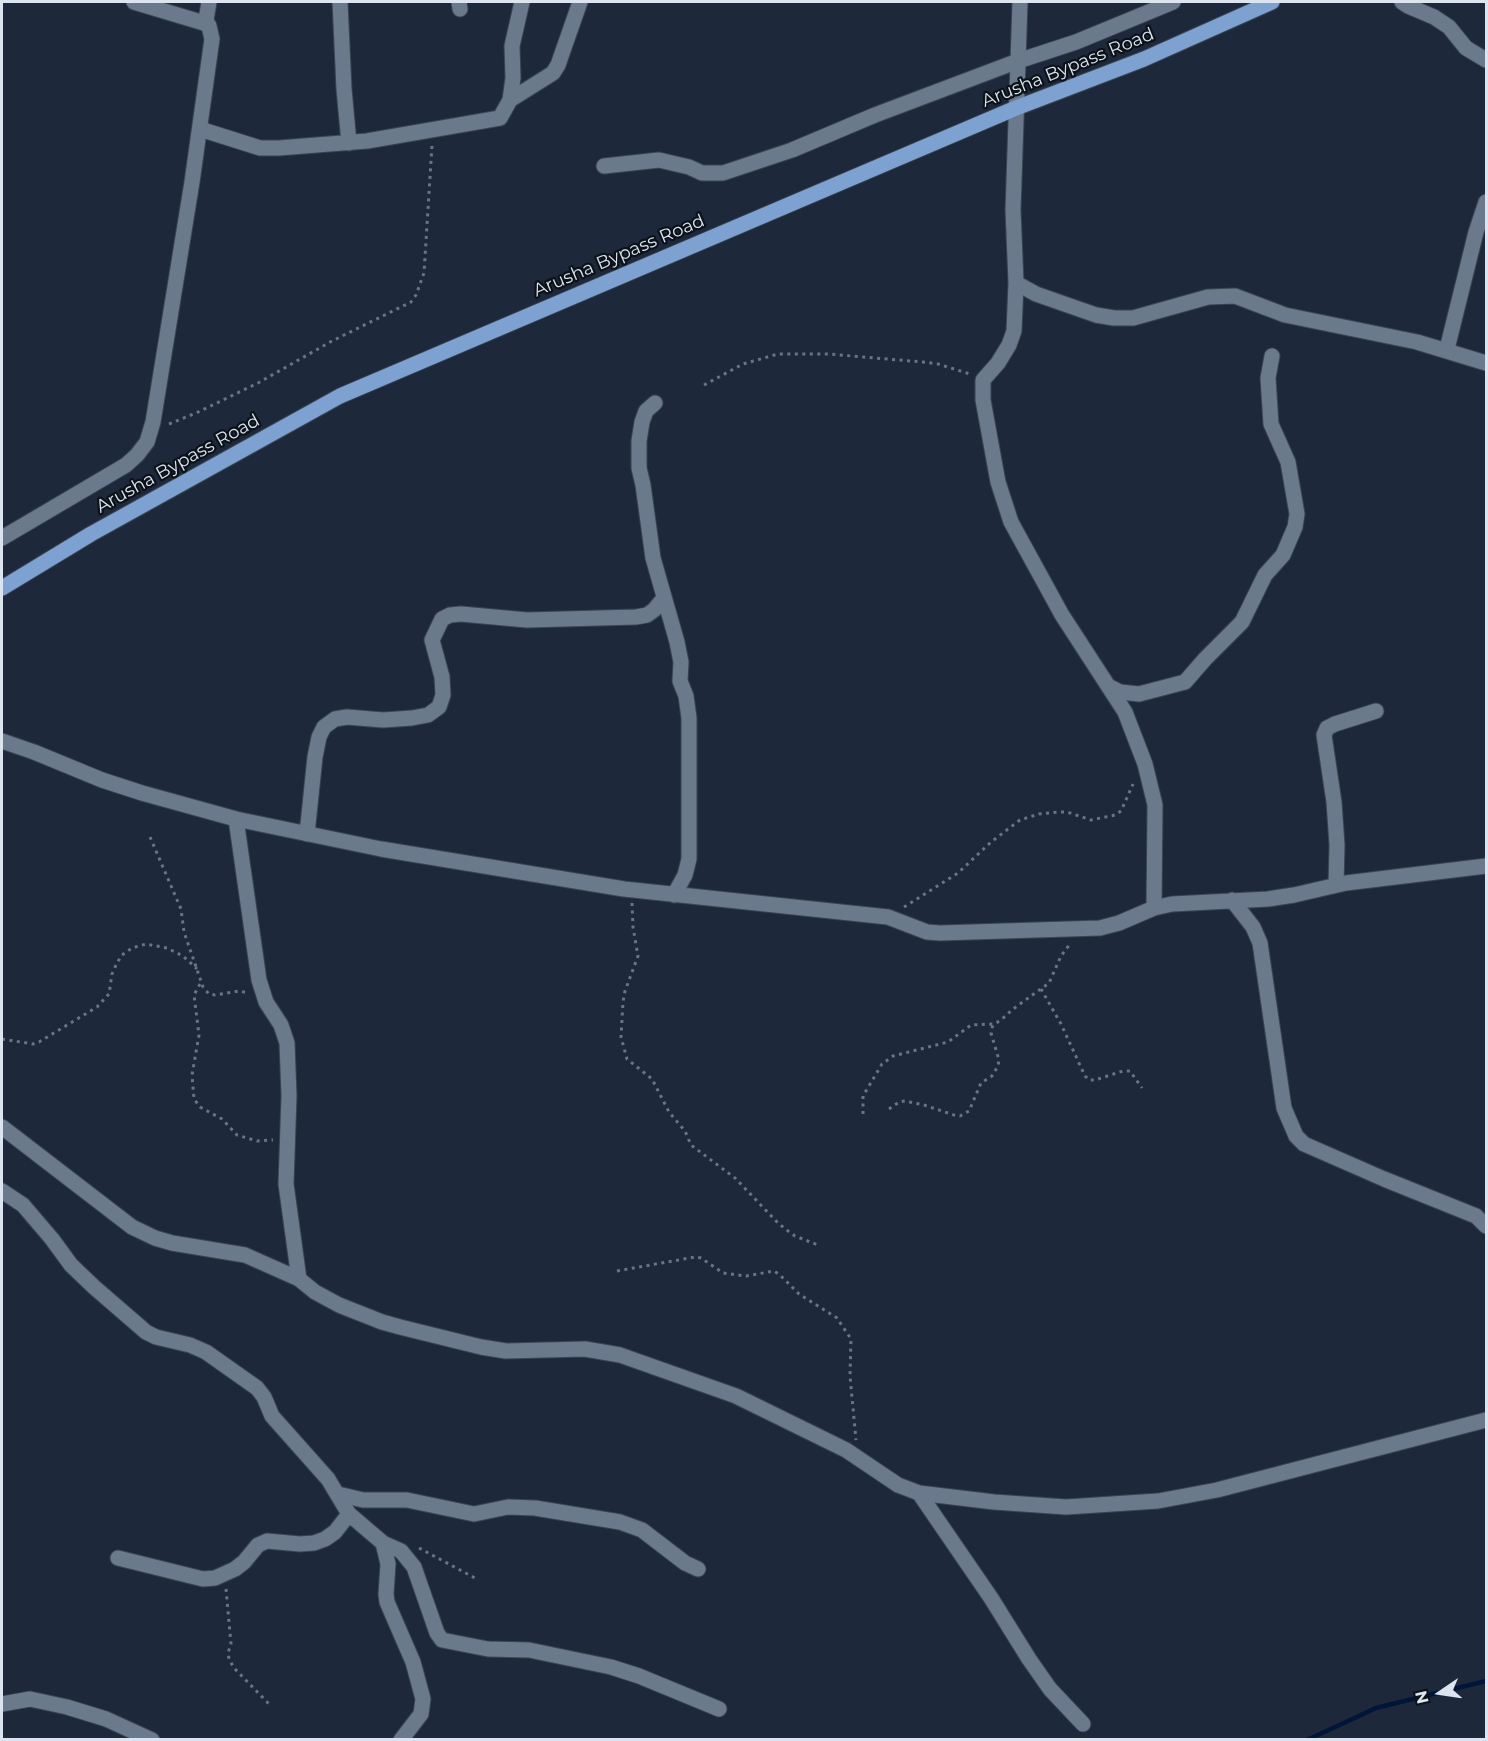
<!DOCTYPE html>
<html>
<head>
<meta charset="utf-8">
<style>
	body { margin:0 }
	#map { position:relative; width:1488px; height:1741px; overflow:hidden; background:#1d293a; font-family:Montserrat,sans-serif }
	canvas { display:block }
	.frame { position:absolute; inset:0; border:3px solid #dce4ef; pointer-events:none }
	.north { position:absolute; left:1410px; top:1663px; width:60px; height:60px; -webkit-text-stroke:4px #0c1219; paint-order:stroke; rotate:257deg; font-size:16px; font-weight:700; line-height:24px; text-align:center; color:#dce4ef }
	.north::after { content:''; display:block; margin:auto; width:21px; height:27px; background:#dce4ef; clip-path:polygon(50% 0,100% 100%,50% 72%,0 100%) }
</style>
</head>
<body>
<div id="map">
<canvas width="1488" height="1741"></canvas>
<div class="frame"></div>
<div class="north">N</div>
</div>
<script>
const context = document.querySelector('canvas').getContext('2d');
context.lineJoin = 'round';
const toPath = rows => new Path2D(rows.map(r => 'M' + r).join(''));
function strokePath(path, color, width, dash) { context.strokeStyle = color; context.lineWidth = width; context.lineCap = dash ? 'butt' : 'round'; context.setLineDash(dash || []); context.stroke(path); }
function write(font, color, halo, rows, align = 'center') {
  context.font = font + ' Montserrat,sans-serif'; context.lineWidth = 4.5; context.setLineDash([]); context.textBaseline = 'middle'; context.strokeStyle = halo; context.fillStyle = color; for (const [text, x, y, turn = 0] of rows) {
    context.save(); context.translate(x, y); context.rotate((+turn || 0) * Math.PI / 180); context.textAlign = isNaN(turn) ? turn : align; if (halo) context.strokeText(text, 0, 0); context.fillText(text, 0, 0); context.restore();
  }
}
strokePath(toPath([
	[1307,1740,1376,1708,1486,1681]
]), '#001638', 4.5);
const minor = toPath([
	[340,2,344,89,349,143],
	[459,2,460,9],
	[1020,2,1013,210,1016,283,1014,331,1009,345,998,363,983,380,983,400,998,482,1011,522,1062,615,1125,712,1145,764,1155,805,1154,908],
	[1402,2,1408,6,1434,17,1449,27,1466,48,1486,60],
	[209,26,206,20,209,2],
	[510,100,553,73,558,65,580,2],
	[200,129,260,148,279,148,367,141,500,118,510,100,513,78,512,46,522,2],
	[604,166,659,160,689,167,702,173,723,173,792,150,875,115,1018,61,1076,42,1173,2],
	[1016,283,1036,294,1096,315,1114,318,1133,318,1208,297,1235,296,1285,315,1417,342,1486,363],
	[1447,349,1476,232,1486,202],
	[655,403,646,411,642,422,639,441,639,468,643,485,653,558,677,642,681,662,680,681,686,696,689,718,689,859,685,875,674,895],
	[2,538,126,465,137,455,147,442,153,422,192,182,212,39,209,26,204,23,134,2],
	[1108,686,1120,692,1139,694,1185,682,1205,659,1242,622,1265,575,1283,555,1295,527,1297,514,1288,462,1271,424,1268,378,1272,356],
	[2,741,34,752,102,780,142,793,236,819,381,849,624,889,888,917,927,932,940,933,1100,928,1119,923,1154,908,1172,904,1268,899,1294,895,1346,883,1486,866],
	[236,819,259,980,266,1002,281,1025,287,1043,289,1096,286,1184,299,1279],
	[307,834,315,757,319,737,324,727,335,719,347,717,383,720,412,718,428,715,439,707,443,695,442,677,432,640,442,619,450,615,461,614,527,620,636,617,647,615,654,610,664,598],
	[1336,885,1337,845,1334,802,1324,735,1327,728,1335,724,1376,711],
	[1232,900,1253,927,1260,943,1284,1108,1296,1136,1304,1144,1384,1179,1476,1216,1486,1226],
	[2,1127,132,1227,155,1238,172,1243,245,1255,299,1279,315,1292,339,1305,382,1322,400,1327,481,1347,506,1351,585,1349,620,1355,736,1396,846,1450,898,1485,919,1493,994,1502,1066,1507,1158,1501,1217,1490,1486,1420],
	[2,1191,23,1205,52,1239,71,1265,94,1287,146,1332,156,1337,190,1345,206,1352,257,1388,264,1397,272,1416,328,1479,349,1514,383,1543,388,1564,386,1594,387,1602,413,1662,423,1699,421,1714,401,1740],
	[919,1493,991,1598,1029,1659,1050,1689,1083,1724],
	[338,1494,363,1500,407,1500,474,1514,508,1507,535,1508,620,1522,642,1530,685,1563,698,1569],
	[383,1543,401,1551,414,1567,437,1633,442,1640,488,1649,529,1650,611,1667,639,1676,719,1709],
	[118,1558,203,1579,215,1578,235,1569,244,1562,258,1545,267,1541,300,1544,314,1543,325,1539,335,1532,349,1514],
	[2,1704,30,1699,67,1707,106,1719,152,1740]
]);
const primary = toPath([
	[2,588,91,534,340,396,1016,108,1144,59,1272,2]
]);
strokePath(minor, '#3a4452', 17);
strokePath(primary, '#3a4452', 17);
strokePath(toPath([
	[704,385,743,364,778,354,828,354,923,362,938,364,970,374],
	[169,424,196,413,258,383,332,341,411,302,416,295,424,273,432,145],
	[150,837,181,909,184,932,203,987,209,994,215,995,239,991,249,993],
	[632,903,633,927,638,956,625,991,623,1002,621,1037,627,1059,652,1079,669,1112,685,1131,691,1145,735,1178,778,1223,788,1231,795,1236,818,1245],
	[904,907,958,873,991,842,1020,820,1039,814,1059,812,1067,812,1091,820,1115,815,1121,811,1133,784],
	[200,984,194,995,199,1035,192,1075,194,1099,200,1107,222,1119,237,1135,257,1141,273,1140],
	[1041,989,1061,1024,1085,1076,1089,1080,1095,1080,1123,1071,1130,1071,1142,1088],
	[2,1039,33,1044,39,1042,97,1007,109,994,112,974,117,963,122,955,132,948,146,944,167,948,183,956,197,969],
	[889,1109,899,1102,905,1101,924,1105,954,1115,960,1116,969,1111,981,1083,992,1076,998,1066,999,1060,991,1033,993,1024],
	[863,1114,863,1096,882,1064,893,1056,948,1042,971,1025,993,1024,1000,1021,1013,1009,1049,983,1061,956,1070,944],
	[617,1271,695,1257,701,1258,723,1273,746,1276,774,1271,780,1275,799,1294,837,1318,851,1339,850,1376,856,1440],
	[419,1548,475,1578],
	[226,1589,231,1644,228,1653,229,1659,234,1668,269,1704]
]), '#6a7583', 3, [3, 4.5]);
strokePath(minor, '#6a798c', 15);
strokePath(primary, '#7da1d1', 15);
write('18px', '#dce4ef', '#0c1219', [
	["Arusha Bypass Road",1068,68,-22],
	["Arusha Bypass Road",619,256,-23],
	["Arusha Bypass Road",178,464,-29]
]);
</script>
</body>
</html>
